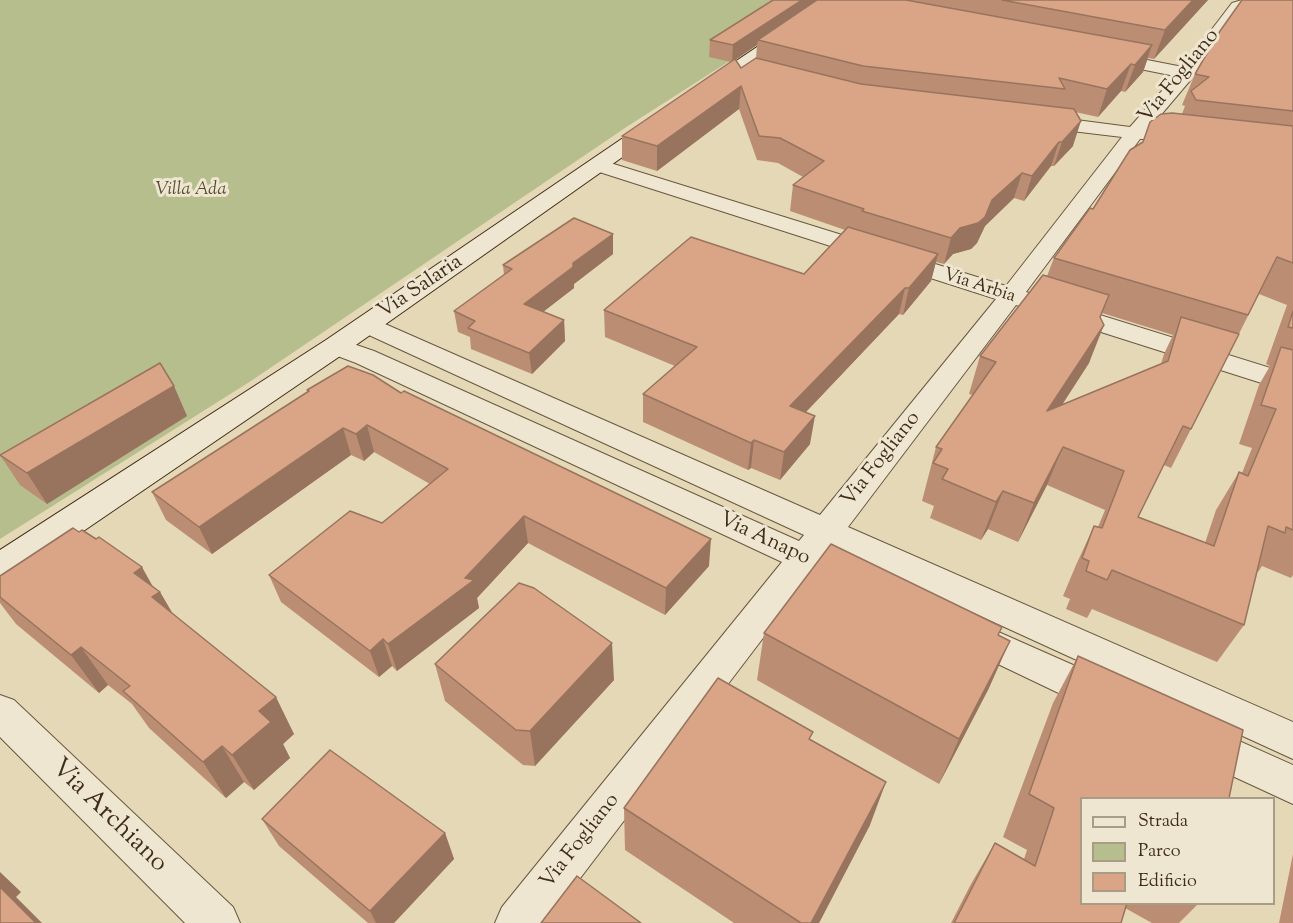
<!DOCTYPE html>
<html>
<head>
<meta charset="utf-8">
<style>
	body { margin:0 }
	#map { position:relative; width:1293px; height:923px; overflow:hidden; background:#e5d8b7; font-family:"Sorts Mill Goudy",serif }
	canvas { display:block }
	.legend { position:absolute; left:1080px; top:797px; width:195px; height:108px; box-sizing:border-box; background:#eee6d0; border:2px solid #a89c87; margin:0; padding:8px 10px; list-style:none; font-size:18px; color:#3f2d19 }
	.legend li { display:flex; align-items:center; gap:12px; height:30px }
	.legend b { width:30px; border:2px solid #a89c87 }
</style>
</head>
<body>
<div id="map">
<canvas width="1293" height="923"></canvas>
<ul class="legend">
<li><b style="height:8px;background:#eee6d0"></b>Strada</li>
<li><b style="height:16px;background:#b7be8d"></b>Parco</li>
<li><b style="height:16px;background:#d9a586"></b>Edificio</li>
</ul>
</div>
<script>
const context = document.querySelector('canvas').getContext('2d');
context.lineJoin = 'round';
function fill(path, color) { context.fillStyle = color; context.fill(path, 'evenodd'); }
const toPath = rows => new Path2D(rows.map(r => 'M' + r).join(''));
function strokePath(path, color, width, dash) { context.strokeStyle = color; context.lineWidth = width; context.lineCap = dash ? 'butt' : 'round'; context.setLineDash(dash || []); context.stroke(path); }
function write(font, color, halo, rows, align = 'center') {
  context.font = font + ' "Sorts Mill Goudy",serif'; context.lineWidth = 6; context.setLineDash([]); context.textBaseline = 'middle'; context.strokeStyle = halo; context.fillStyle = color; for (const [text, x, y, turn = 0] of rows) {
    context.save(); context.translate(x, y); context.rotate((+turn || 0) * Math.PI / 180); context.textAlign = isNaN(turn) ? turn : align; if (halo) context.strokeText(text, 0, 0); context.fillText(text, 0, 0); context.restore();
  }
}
fill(toPath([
	[0,0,825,0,628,126,251,381,0,539]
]), '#b7be8d');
const street = toPath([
	[1242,0,1265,0,1263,3,1242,9,1193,77,1149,129,1158,131,1161,135,1158,139,1140,139,1026,292,1293,375,1293,393,1016,305,848,527,1293,722,1293,759,832,548,827,554,834,557,839,566,834,575,822,579,811,575,546,923,495,923,502,907,782,562,356,363,327,352,323,346,327,340,336,338,374,351,799,541,804,535,358,330,354,325,358,320,367,317,376,320,820,515,996,299,590,169,587,165,590,161,604,161,1006,286,1122,137,1038,127,1031,125,1029,121,1031,117,1038,115,1130,127,1175,76,1100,61,1098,57,1100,53,1106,52,1183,67,1232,3,1242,0],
	[969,619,1116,684,1122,696,1116,708,1103,712,1090,708,956,644,951,634,956,624,969,619],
	[0,695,14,700,233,907,240,923,185,923,0,737,0,695],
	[1201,724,1293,765,1293,804,1187,755,1181,742,1187,729,1201,724]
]);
const secondary = toPath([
	[827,0,846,0,710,96,696,96,693,92,696,88,827,0],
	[658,117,665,119,668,123,665,127,346,352,13,579,0,583,0,550,326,340,651,119,658,117]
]);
strokePath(street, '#685840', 2);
strokePath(secondary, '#3f2d19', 2);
fill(street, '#eee6d0');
fill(secondary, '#eee6d0');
fill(toPath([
	[773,0,1208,0,1154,59,1148,58,1143,72,1125,92,1121,91,1098,117,1075,112,1073,146,1054,166,1051,166,1024,201,1014,198,985,226,977,243,971,249,953,254,944,264,936,262,931,281,903,315,899,314,806,412,810,444,780,480,751,468,748,470,643,422,643,394,675,366,605,337,604,310,804,274,845,230,790,211,793,185,803,177,778,163,757,160,739,109,657,171,622,160,622,136,731,62,709,57,710,40],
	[757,45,756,59,741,68,735,60],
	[1293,0,1293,575,1291,578,1262,566,1258,572,1257,571,1244,625,1217,662,1092,609,1087,618,1066,609,1070,599,1063,596,1076,565,1094,526,1098,527,1105,510,1047,485,1018,542,988,529,981,540,930,518,934,506,922,501,936,447,973,395,969,394,980,356,1047,276,1054,258,1093,209,1143,142,1182,114,1185,106,1182,105,1195,74],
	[1259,294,1287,305,1266,364,1270,366,1259,385,1239,444,1252,448,1242,473,1239,472,1216,510,1205,543,1138,517,1164,465,1171,468,1191,429],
	[1102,313,1173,335,1164,354,1161,364,1061,406,1089,363],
	[613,254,574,284,574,288,543,312,564,320,565,341,532,374,471,349,470,337,458,332,454,311,504,275,503,265],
	[307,390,401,393,709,566,665,615,528,543,477,598,479,608,397,671,392,666,379,677,281,602,269,575,382,523,430,484,374,452,364,461,351,455,212,554,166,520,152,492,308,392],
	[187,416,47,504,20,485,0,455],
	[79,532,96,539,160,592,173,614,294,734,283,744,290,758,254,790,244,782,226,798,149,728,132,704,108,685,99,693,16,624,0,603,0,576],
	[764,633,998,635,989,688,939,784,757,680],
	[1078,656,1082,798,1082,903,1199,903,1179,923,1152,923,1125,908,1121,923,951,923,971,884,995,843,1024,859,1027,850,1003,837,1053,703],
	[435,664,614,680,535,766,523,765,445,701],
	[624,808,870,825,819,923,734,923,625,850],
	[262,819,445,833,454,859,394,923,368,923,279,846],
	[1293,854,1293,923,1279,923]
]), '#bb8e73');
fill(toPath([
	[802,0,824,0,758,40,757,45,732,62,733,45],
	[1193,0,1208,0,1154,59,1165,30],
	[1152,45,1143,72,1125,92,1135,65],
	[1131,64,1121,91,1098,117,1107,89],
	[741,86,739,109,657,171,657,146],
	[1081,121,1073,146,1054,166,1062,142],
	[1059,142,1051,166,1024,201,1032,176],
	[1022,173,1014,198,985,226,977,243,971,249,953,254,944,264,951,238,960,228,992,200],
	[613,234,613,254,574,284,574,288,526,325,524,304,573,263],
	[938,254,931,281,903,315,909,288],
	[905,288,899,314,786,433,790,406],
	[564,320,565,341,532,374,529,353],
	[1104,325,1089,363,1033,450,1047,411],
	[174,386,187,416,47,504,27,473],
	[815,416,810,444,780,480,784,452],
	[367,425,374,452,364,461,356,434],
	[343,428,351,455,212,554,199,527],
	[754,440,751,468,748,470,751,443],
	[1063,447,1047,485,1018,542,1034,503],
	[1003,491,988,529,981,540,996,502],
	[524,516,528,543,477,598,479,608,397,671,388,644,465,578],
	[711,539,709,566,665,615,666,588],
	[142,567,157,594,160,592,182,630,175,636,134,573],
	[383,639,392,666,379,677,370,651],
	[1010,641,989,688,939,784,959,739],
	[612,643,614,680,535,766,530,731],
	[81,647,108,685,99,693,71,655],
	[276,697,294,734,283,744,290,758,254,790,232,755,259,711],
	[222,746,244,782,226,798,203,762],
	[886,782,870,825,819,923,811,923],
	[445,833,454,859,394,923,376,923,370,911],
	[0,872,21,892,16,897,42,923,36,923,0,887]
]), '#98745e');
const building = toPath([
	[773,0,802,0,733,45,710,40,773,0],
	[817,0,906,0,1152,45,1135,65,1131,64,1107,89,1059,78,1065,89,863,66,758,40,817,0],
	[1002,0,1193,0,1165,30,1002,0],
	[1242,0,1293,0,1293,111,1196,100,1191,91,1209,77,1195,74,1220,31,1242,0],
	[756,58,861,84,1074,109,1081,121,1062,142,1059,142,1032,176,1022,173,992,200,985,217,978,223,960,228,951,238,862,211,864,209,793,185,824,161,780,138,759,136,741,86,657,146,622,136,735,59,741,68,756,58],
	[1172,113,1293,126,1293,263,1277,257,1248,315,1054,258,1090,208,1093,209,1130,150,1143,142,1150,122,1161,114,1172,113],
	[574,218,613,234,573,263,573,267,524,304,564,320,529,353,468,328,475,321,454,311,512,269,503,265,574,218],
	[848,227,938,254,909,288,905,288,790,406,815,416,784,452,754,440,751,443,643,394,697,347,604,310,691,237,804,274,848,227],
	[1043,275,1109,295,1100,317,1104,325,1047,411,1168,361,1181,317,1239,334,1191,429,1183,426,1138,517,1214,546,1239,472,1248,476,1276,409,1261,405,1281,347,1293,350,1293,530,1286,527,1285,533,1268,526,1244,625,1112,570,1107,580,1086,571,1089,561,1082,558,1094,526,1102,528,1124,471,1063,447,1034,503,1003,491,996,502,942,479,948,469,933,463,942,449,936,447,996,362,980,356,1043,275],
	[1293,311,1293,328,1288,327,1293,311],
	[160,363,174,386,27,473,0,455,160,363],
	[348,366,373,375,401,393,404,391,711,539,666,588,524,516,465,578,474,580,388,644,383,639,370,651,269,575,350,511,382,523,448,469,367,425,356,434,343,428,199,527,152,492,309,391,307,390,348,366],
	[73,528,79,532,82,530,96,539,99,537,142,567,134,573,160,592,152,597,276,697,259,711,271,722,232,755,222,746,203,762,123,691,130,686,81,647,71,655,0,597,0,576,73,528],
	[831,544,1002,627,998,635,1010,641,959,739,764,633,831,544],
	[519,583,534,588,612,643,530,731,516,730,435,664,519,583],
	[1078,656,1243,730,1229,798,1082,798,1082,903,1127,903,1121,923,954,923,995,843,1035,866,1054,808,1029,794,1078,656],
	[718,678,813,732,809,739,886,782,811,923,801,923,624,808,718,678],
	[330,750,445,833,370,911,262,819,330,750],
	[577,876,641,923,541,923,577,876],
	[0,887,36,923,0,923,0,887]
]);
fill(building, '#d9a586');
strokePath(building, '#98745e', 1.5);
write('italic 18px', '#574a30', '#eee6d0', [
	["Villa Ada",191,191]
]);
write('18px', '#3f2d19', '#eee6d0', [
	["Via Arbia",979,287,18]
]);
write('21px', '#3f2d19', '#eee6d0', [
	["Via Fogliano",1180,77,-51],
	["Via Salaria",421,288,-34],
	["Via Fogliano",882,460,-52],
	["Via Anapo",764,540,25],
	["Via Fogliano",581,842,-52]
]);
write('26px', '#3f2d19', '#eee6d0', [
	["Via Archiano",108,817,44]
]);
</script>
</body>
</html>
